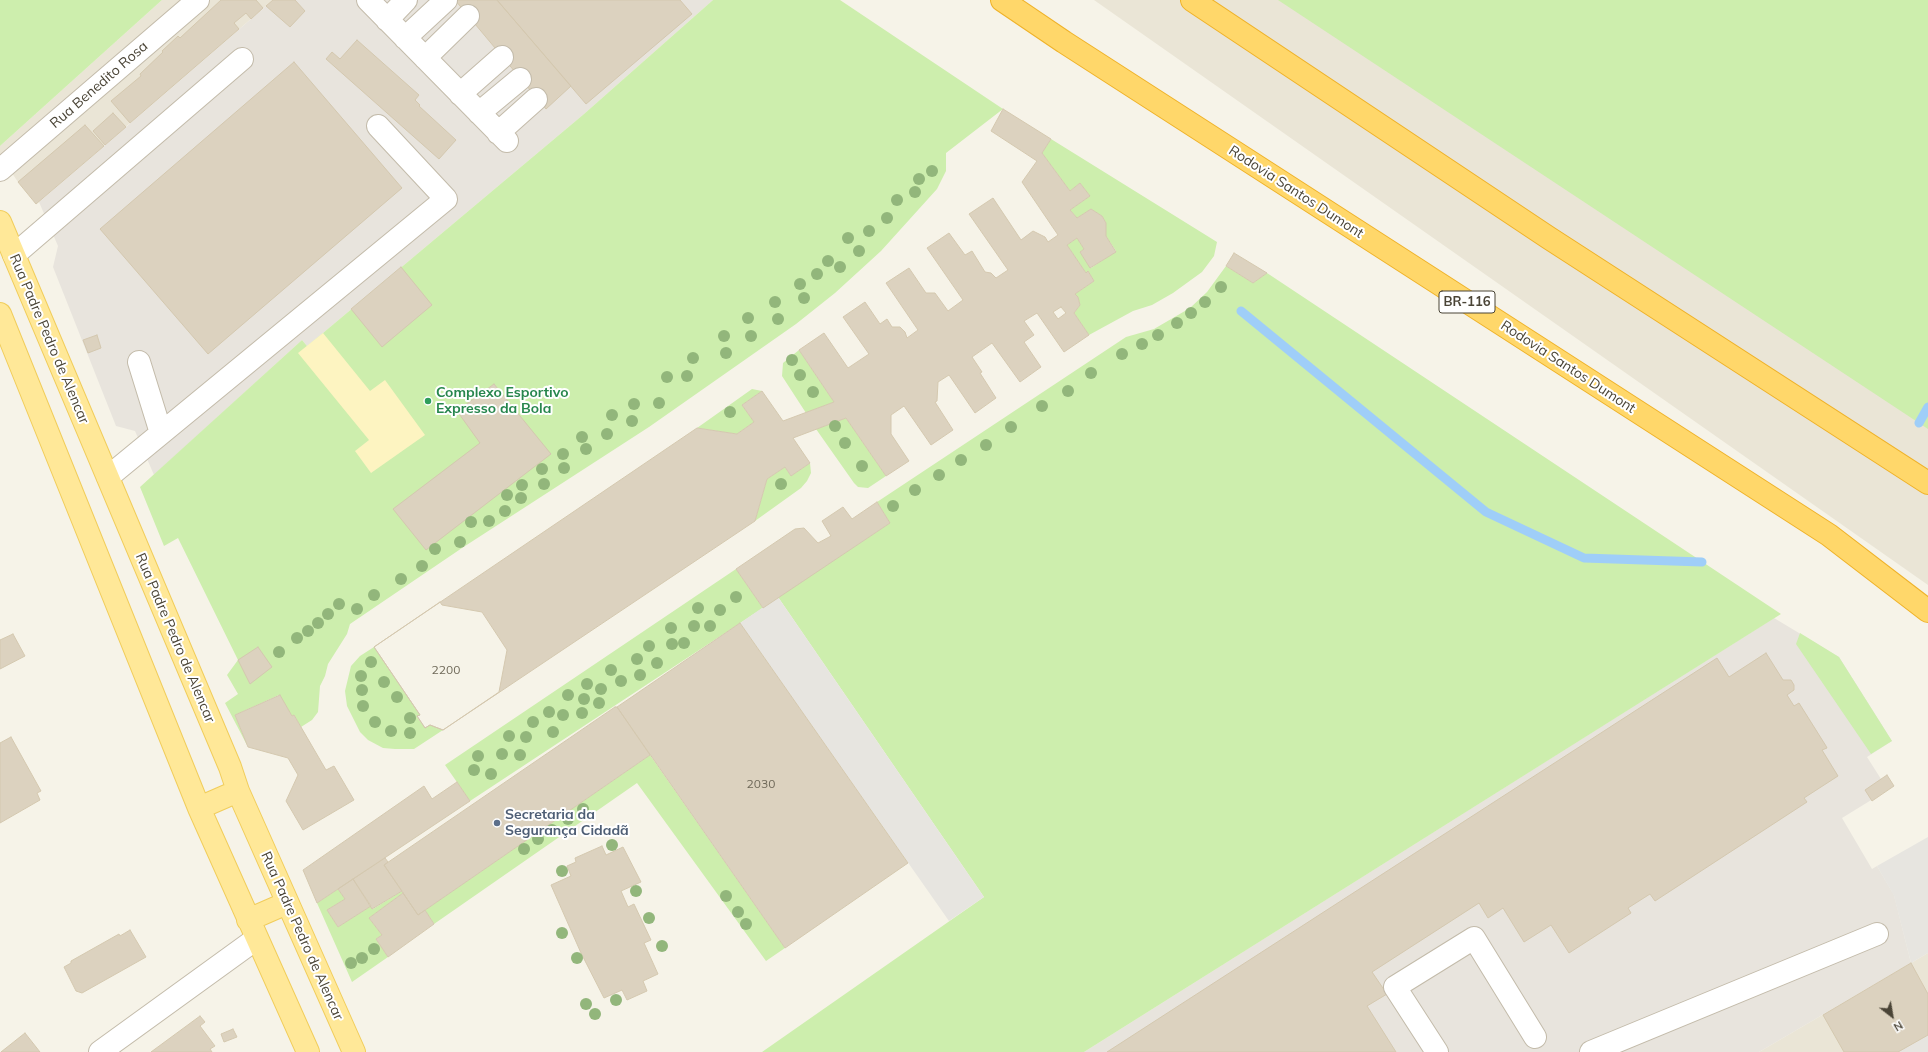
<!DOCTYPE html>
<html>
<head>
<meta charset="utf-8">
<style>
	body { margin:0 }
	#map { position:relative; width:1928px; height:1052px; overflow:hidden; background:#f6f3e8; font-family:Mulish,sans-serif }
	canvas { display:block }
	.north { position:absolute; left:1872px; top:996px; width:40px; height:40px; -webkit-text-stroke:3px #fff; paint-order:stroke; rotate:149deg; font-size:11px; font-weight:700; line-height:16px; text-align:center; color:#4a4436 }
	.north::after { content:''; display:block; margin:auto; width:14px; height:18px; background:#4a4436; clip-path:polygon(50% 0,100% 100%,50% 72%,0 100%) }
</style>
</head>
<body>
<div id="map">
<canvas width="1928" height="1052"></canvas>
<div class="north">N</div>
</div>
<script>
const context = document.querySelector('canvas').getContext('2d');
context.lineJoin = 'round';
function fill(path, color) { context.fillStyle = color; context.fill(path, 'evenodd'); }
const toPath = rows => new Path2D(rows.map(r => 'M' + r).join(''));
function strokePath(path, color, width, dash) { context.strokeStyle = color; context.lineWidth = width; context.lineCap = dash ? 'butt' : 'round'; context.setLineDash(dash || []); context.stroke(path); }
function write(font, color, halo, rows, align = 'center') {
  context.font = font + ' Mulish,sans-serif'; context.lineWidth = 4; context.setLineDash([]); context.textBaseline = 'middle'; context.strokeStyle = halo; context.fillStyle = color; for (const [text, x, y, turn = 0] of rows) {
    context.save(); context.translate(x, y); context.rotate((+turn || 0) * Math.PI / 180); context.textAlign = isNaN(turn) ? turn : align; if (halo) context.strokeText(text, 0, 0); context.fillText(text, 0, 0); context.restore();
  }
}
fill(toPath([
	[162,0,273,0,36,204,18,182,0,155,0,146],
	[1094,0,1928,0,1928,585],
	[1928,953,1928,1052,1759,1052,1911,963]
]), '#eae5d6');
fill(toPath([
	[273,0,713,0,584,114,323,333,307,346,302,340,154,475,135,431,116,426,53,267,58,246,39,202],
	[1774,618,1839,657,1892,741,1867,757,1881,779,1887,775,1894,786,1842,818,1872,869,1877,866,1894,895,1911,963,1759,1052,1084,1052]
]), '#e8e4dd');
fill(toPath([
	[0,0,162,0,0,146],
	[713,0,840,0,1003,109,946,153,946,171,937,189,881,251,835,293,796,324,649,427,462,548,350,624,347,634,328,664,325,676,320,686,318,712,312,720,301,727,294,715,292,716,279,695,235,715,248,747,225,703,238,694,227,675,238,660,178,538,164,546,140,487,302,340,307,346,323,333,584,114],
	[1278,0,1928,0,1928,429,1919,423],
	[1051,139,1217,242,1214,256,1202,272,1173,293,1152,305,1133,311,1089,335,1074,313,1080,305,1078,297,1075,294,1094,281,1088,271,1086,273,1067,245,1077,238,1084,249,1080,252,1091,268,1116,251,1106,236,1106,223,1102,216,1091,209,1077,218,1070,210,1090,196,1080,183,1070,191,1042,153],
	[1226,266,1253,283,1267,273,1781,614,1084,1052,762,1052,984,897,778,597,890,523,877,502,1126,337,1154,329,1190,308,1207,292],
	[799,350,834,402,806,413,782,376,783,363],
	[752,389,762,391,742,405,754,422,737,434,697,428],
	[846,418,886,476,868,488,858,487,854,483,816,429],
	[810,463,811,473,807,481,801,488,755,521,767,479,785,467,791,476],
	[736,569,763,608,470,801,445,765],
	[1800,633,1839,657,1892,741,1871,754,1796,644],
	[374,647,420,715,417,717,425,728,430,725,443,730,414,749,395,749,383,748,368,740,360,732,347,706,345,691,351,666,360,656],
	[650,755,785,948,766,961,637,783,434,924,425,910],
	[338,889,345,899,327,910,338,927,371,906,373,909,402,891,403,893,369,918,382,935,376,939,388,957,352,982,317,903]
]), '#cdeead');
fill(toPath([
	[323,333,370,391,385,380,425,435,371,473,355,451,369,440,298,353]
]), '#fdf4c1');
fill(toPath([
	[778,597,984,897,949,921,740,623],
	[1928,837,1928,953,1911,963,1894,896,1877,866],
	[1928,1035,1928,1052,1898,1052]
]), '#e7e5e0');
strokePath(toPath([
	[1241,311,1486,512,1584,558,1702,562],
	[1919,423,1928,407]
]), '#9fcef8', 9);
const building = toPath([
	[221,0,256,0,263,8,251,19,246,13,234,23,239,29,130,123,111,101,141,76,140,74,163,52,162,51,178,36,180,38,221,0],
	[295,0,305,11,290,27,266,6,273,0,295,0],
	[455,0,497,0,571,86,546,109,455,0],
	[497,0,680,0,692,14,586,104,497,0],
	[357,40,419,95,415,100,420,105,419,106,456,140,439,159,326,59,332,52,340,59,357,40],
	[294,62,402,188,208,354,100,229,294,62],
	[1003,109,1051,139,1042,153,1070,191,1080,183,1090,196,1070,210,1077,218,1091,209,1102,216,1106,223,1106,236,1116,252,1090,268,1080,252,1084,249,1077,238,1067,245,1086,273,1088,271,1094,281,1075,294,1078,297,1080,305,1074,313,1089,335,1064,352,1037,313,1024,321,1034,335,1024,342,1041,367,1020,382,992,343,972,357,982,372,980,373,996,398,975,413,949,375,938,382,937,401,935,402,953,430,931,445,904,406,891,415,891,434,909,461,886,476,846,418,793,438,810,463,791,476,785,467,767,479,755,521,443,730,430,725,425,728,417,716,420,715,374,647,697,428,737,434,754,422,742,405,762,391,783,421,834,402,799,350,824,333,848,368,869,354,843,317,865,302,880,324,887,319,892,327,900,327,905,332,907,338,918,330,886,283,909,268,926,293,935,293,948,311,963,300,927,248,949,233,965,255,972,251,985,272,991,273,996,278,1008,270,969,214,993,198,1021,240,1033,231,1045,237,1048,242,1058,235,1022,182,1037,161,991,131,1003,109],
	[1061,307,1066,313,1058,319,1053,312,1061,307],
	[113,113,126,127,105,145,93,131,113,113],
	[85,125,104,146,36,204,18,182,85,125],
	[1234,253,1267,273,1253,283,1226,266,1234,253],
	[401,267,432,305,382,347,351,309,401,267],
	[97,335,101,348,88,353,83,340,97,335],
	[494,384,551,454,426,550,393,509,480,443,457,411,494,384],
	[877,502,890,523,763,608,736,569,795,529,804,528,818,543,831,536,822,521,843,507,852,519,877,502],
	[440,602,442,605,482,612,507,650,499,692,443,730,430,725,425,728,417,716,420,715,374,647,440,602],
	[740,623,908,863,785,948,617,707,740,623],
	[13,634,25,656,0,669,0,640,13,634],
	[258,647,272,667,250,684,238,660,258,647],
	[1766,653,1783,680,1791,680,1794,685,1794,690,1787,695,1794,706,1799,703,1826,746,1827,748,1822,750,1838,776,1804,798,1807,802,1655,901,1650,894,1628,908,1631,913,1569,953,1551,925,1524,942,1503,908,1488,918,1479,903,1372,972,1387,994,1367,1006,1396,1052,1107,1052,1717,658,1729,677,1766,653],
	[280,695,292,716,294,715,326,770,334,766,354,800,303,830,286,801,298,775,288,758,248,747,235,715,280,695],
	[615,707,617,707,650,755,418,915,384,865,615,707],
	[11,737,41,791,37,793,40,800,0,823,0,743,11,737],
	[1887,775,1894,786,1872,801,1865,790,1887,775],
	[457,782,470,801,317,903,303,870,424,786,432,799,457,782],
	[602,846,606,855,623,847,641,882,621,891,628,907,634,904,651,940,644,943,658,974,643,981,647,991,627,1000,622,990,604,998,581,953,551,885,571,876,567,866,576,862,575,858,602,846],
	[385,858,388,862,384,865,402,891,372,909,353,879,385,858],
	[353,879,371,906,338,927,327,910,345,899,338,889,353,879],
	[403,893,418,915,425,910,434,924,388,957,376,939,382,935,369,918,403,893],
	[130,930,146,957,82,993,76,991,64,967,71,963,71,961,119,934,120,936,130,930],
	[1911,963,1928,994,1928,1035,1898,1052,1844,1052,1823,1015,1911,963],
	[200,1016,205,1022,200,1026,215,1046,210,1049,212,1052,151,1052,200,1016],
	[233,1029,237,1037,224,1042,221,1034,233,1029],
	[25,1033,40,1052,1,1052,25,1033]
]);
fill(building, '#dcd2bf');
strokePath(building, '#d4c8af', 1);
const minor = toPath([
	[368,0,507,141],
	[387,20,406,0],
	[405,38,446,0],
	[425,58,468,16],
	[460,94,502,57],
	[479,113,520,79],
	[498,133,536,99],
	[0,170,198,0],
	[14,255,242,59],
	[139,362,161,433],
	[108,477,446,199,378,126],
	[100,1052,256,939],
	[1437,1052,1395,987,1474,938,1535,1037],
	[1591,1052,1877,934]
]);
const major = toPath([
	[0,222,230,767,238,791,354,1052],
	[0,314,199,808,308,1052],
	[199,808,238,791],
	[248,920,287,903]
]);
const highway = toPath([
	[1002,0,1064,42,1829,535,1928,611],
	[1192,0,1549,238,1928,483]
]);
strokePath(minor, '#c3bbaa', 24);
strokePath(major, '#f1cd5b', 24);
strokePath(highway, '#efb229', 24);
strokePath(minor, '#fff', 22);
strokePath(major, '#ffe898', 22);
strokePath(highway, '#ffd76a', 22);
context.fillStyle = '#92b67b';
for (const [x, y] of [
	[932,171],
	[919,179],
	[915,192],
	[897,200],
	[887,218],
	[869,231],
	[848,238],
	[859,251],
	[828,261],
	[840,267],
	[817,274],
	[800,284],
	[1221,287],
	[804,298],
	[775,302],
	[1205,302],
	[1191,313],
	[748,318],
	[778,319],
	[1177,323],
	[1158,335],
	[724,336],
	[751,336],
	[1142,344],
	[726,353],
	[1122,354],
	[693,358],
	[792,360],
	[1091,373],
	[800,375],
	[687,376],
	[667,377],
	[1068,391],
	[813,392],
	[659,403],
	[634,404],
	[1042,406],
	[730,412],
	[612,415],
	[632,421],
	[835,426],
	[1011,427],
	[607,434],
	[582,437],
	[845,443],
	[986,445],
	[586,449],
	[563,454],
	[961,460],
	[862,466],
	[564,468],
	[542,469],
	[939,475],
	[544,484],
	[781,484],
	[522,485],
	[915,490],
	[507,495],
	[521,498],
	[893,506],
	[505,511],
	[489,521],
	[471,522],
	[460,542],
	[435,549],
	[422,566],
	[401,579],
	[374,595],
	[736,597],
	[339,604],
	[698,608],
	[357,609],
	[720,610],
	[328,614],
	[318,623],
	[694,626],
	[710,626],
	[671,628],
	[308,631],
	[297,638],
	[684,643],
	[672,644],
	[649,646],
	[279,652],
	[637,659],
	[371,662],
	[657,663],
	[611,670],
	[640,675],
	[361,676],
	[621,681],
	[384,682],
	[587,684],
	[601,689],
	[362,690],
	[568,695],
	[397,697],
	[584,699],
	[599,703],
	[363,706],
	[549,712],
	[582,713],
	[563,715],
	[410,718],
	[375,722],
	[533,722],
	[391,731],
	[553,732],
	[410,733],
	[509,736],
	[526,737],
	[502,754],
	[520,755],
	[478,756],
	[474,770],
	[491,774],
	[583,809],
	[568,819],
	[552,830],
	[538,839],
	[612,845],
	[524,849],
	[562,871],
	[636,891],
	[726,896],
	[738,912],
	[649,918],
	[746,924],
	[562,933],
	[662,946],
	[374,949],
	[362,958],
	[577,958],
	[351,963],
	[616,1000],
	[586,1004],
	[595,1014]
]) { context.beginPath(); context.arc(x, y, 6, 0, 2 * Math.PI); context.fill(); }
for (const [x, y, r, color] of [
	[428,401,4,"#2e9e5b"],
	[497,823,4,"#5c6f8a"]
]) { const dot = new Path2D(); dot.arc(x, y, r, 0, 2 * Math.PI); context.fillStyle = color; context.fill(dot); strokePath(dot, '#fff', 1.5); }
write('12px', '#6e6858', null, [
	["2200",446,670],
	["2030",761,784]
]);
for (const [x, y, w] of [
	[1467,302,56]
]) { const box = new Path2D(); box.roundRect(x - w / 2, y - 11, w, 22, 3); context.fillStyle = '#fff'; context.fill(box); strokePath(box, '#4a4436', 1); }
write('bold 13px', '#4a4436', null, [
	["BR-116",1467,302]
]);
write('14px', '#4a4436', '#fff', [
	["Rua Benedito Rosa",99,85,-41],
	["Rodovia Santos Dumont",1296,192,33],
	["Rua Padre Pedro de Alencar",49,339,67],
	["Rodovia Santos Dumont",1568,367,33],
	["Rua Padre Pedro de Alencar",175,638,67],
	["Rua Padre Pedro de Alencar",302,936,66]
]);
write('bold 14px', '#27864d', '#fff', [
	["Complexo Esportivo",436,393],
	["Expresso da Bola",436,409]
], 'left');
write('bold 14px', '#4e5e75', '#fff', [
	["Secretaria da",505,815],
	["Segurança Cidadã",505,831]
], 'left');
</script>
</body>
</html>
